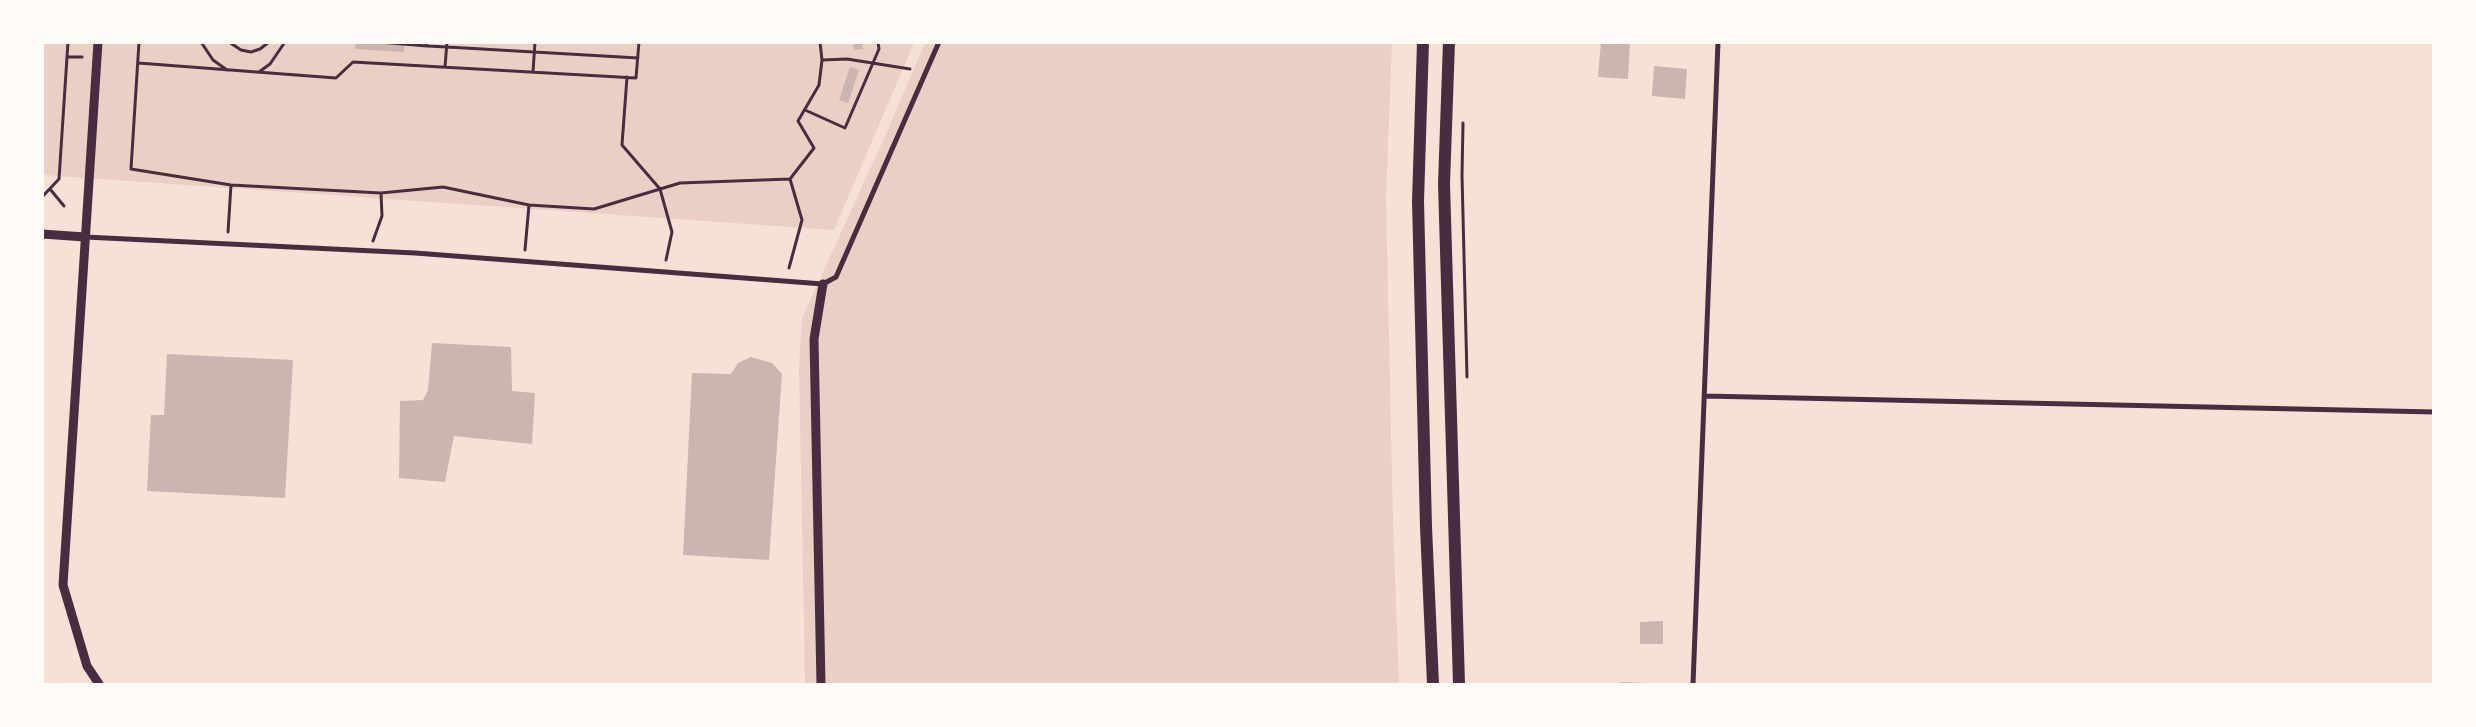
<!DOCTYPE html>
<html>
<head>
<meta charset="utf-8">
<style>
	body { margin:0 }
	#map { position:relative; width:2476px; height:727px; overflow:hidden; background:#f7e1d7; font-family:"Roboto Condensed",sans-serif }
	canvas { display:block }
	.frame { position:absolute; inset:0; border:44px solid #fffaf5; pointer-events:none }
</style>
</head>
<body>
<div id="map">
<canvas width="2476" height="727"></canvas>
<div class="frame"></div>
</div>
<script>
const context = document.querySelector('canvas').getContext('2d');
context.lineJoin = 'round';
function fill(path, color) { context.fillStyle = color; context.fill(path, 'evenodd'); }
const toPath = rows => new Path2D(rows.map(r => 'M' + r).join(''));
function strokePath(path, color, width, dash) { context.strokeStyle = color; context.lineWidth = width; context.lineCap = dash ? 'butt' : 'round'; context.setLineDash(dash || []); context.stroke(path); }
fill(toPath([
	[42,43,914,43,834,230,43,175],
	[925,43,1392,43,1386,198,1393,521,1399,684,805,684,799,368,802,318,886,134]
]), '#ebcfc5');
fill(toPath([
	[356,42,405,42,404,52,355,49],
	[853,42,862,42,863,49,854,50],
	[1601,42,1630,42,1628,79,1598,77],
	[1654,66,1687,69,1685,99,1652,96],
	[850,67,859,70,848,103,839,100],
	[432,343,511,347,512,391,535,393,532,444,454,436,445,482,399,478,400,401,423,400,428,390],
	[167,354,293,360,285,498,147,491,151,415,164,415],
	[751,357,772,363,782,374,769,560,683,555,692,373,731,374,738,363],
	[1663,621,1663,644,1640,644,1640,622],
	[1620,682,1649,683,1649,684,1620,684]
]), '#ccb4b1');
strokePath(toPath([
	[139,42,131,169,231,185,381,193,443,187,529,205,594,209,680,183,790,179,814,148,798,121,819,85,822,60,820,42],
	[201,42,213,60,227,70],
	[229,42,241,50,251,52,260,49,269,42],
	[379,42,427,46],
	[427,42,427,46,447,47,638,58],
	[67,57,82,57],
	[822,60,847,59,910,69],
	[138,63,336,78,353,62,636,78,639,42],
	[445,67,447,42],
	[259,72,270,64,285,42],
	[533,72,535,42],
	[627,77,622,145,660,189,672,232,666,260],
	[805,110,845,128,879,49,878,42],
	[1463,123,1462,175,1467,377],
	[50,189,64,206],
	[42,197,59,179,68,42],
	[228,232,231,185],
	[373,241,382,216,381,193],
	[525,250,529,205],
	[789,268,802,220,790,179]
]), '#4a2c40', 3);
strokePath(toPath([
	[85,237,415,253,823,284,836,277,939,42],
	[1705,396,2434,412],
	[1693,684,1718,42]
]), '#4a2c40', 5);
strokePath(toPath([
	[98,42,63,585,87,666,99,684],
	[42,234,85,237],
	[821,684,814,339,823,284]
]), '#4a2c40', 9);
strokePath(toPath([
	[1423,42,1418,201,1426,527,1433,684],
	[1449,42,1444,184,1459,684]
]), '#4a2c40', 12);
</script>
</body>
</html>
